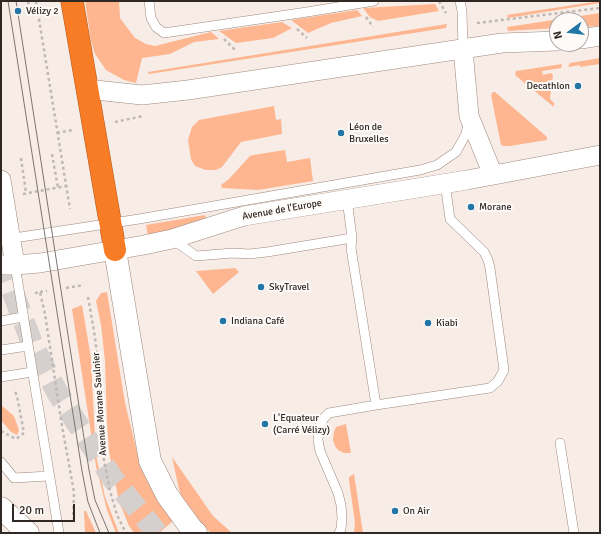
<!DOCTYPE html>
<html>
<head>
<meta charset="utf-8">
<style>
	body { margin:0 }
	#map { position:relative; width:601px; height:534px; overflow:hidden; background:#fefaf7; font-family:Signika,sans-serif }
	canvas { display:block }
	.frame { position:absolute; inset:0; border:2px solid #302824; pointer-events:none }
	.north { position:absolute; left:549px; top:12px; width:40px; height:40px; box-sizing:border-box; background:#fefaf7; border:1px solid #aca6a3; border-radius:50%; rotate:255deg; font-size:11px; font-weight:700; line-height:16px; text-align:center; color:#302824 }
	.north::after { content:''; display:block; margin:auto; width:14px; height:18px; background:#2176a6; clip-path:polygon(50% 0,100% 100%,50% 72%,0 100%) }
	.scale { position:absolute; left:12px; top:504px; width:63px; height:18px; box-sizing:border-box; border:2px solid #302824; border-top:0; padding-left:5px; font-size:12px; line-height:14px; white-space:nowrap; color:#302824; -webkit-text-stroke:3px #fefaf7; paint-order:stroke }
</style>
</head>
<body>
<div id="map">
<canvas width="601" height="534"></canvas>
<div class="frame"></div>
<div class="north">N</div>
<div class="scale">20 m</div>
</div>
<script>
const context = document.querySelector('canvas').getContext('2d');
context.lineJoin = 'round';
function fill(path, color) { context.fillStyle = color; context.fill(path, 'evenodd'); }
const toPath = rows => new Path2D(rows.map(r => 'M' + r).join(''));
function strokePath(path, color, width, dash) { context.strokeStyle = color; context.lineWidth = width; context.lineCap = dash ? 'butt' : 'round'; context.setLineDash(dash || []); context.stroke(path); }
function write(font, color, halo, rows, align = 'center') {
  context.font = font + ' Signika,sans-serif'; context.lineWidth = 4; context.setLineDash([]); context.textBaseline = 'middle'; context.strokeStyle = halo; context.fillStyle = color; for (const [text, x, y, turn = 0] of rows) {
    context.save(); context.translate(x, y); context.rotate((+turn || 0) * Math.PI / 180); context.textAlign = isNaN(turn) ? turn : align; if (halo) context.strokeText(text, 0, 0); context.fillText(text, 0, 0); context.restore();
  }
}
fill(toPath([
	[1,1,600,1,600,533,1,533],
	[557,20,581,20,581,44,557,44]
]), '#f8ece6');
fill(toPath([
	[85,1,119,1,120,18,135,38,146,44,155,46,211,32,219,39,194,42,170,54,142,58,136,83,124,80,106,70,95,54,91,41],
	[600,1,600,3,508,18,507,15],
	[435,4,439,11,378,21,370,17,363,8],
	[357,10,362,16,331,23,308,33,291,20],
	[600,13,600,26,581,27,581,20,557,20,557,28,508,31,507,27],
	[282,22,292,28,273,38,236,43,219,31],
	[447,24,446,28,149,74,148,72],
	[600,58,600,64,580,67,580,65,568,67,570,63],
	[562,64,561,68,542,71,543,75,551,73,553,75,550,99,554,103,554,107,515,75,516,71],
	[493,92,495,92,547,137,547,140,510,146,504,146,501,145,491,95],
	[274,106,276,120,281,119,282,134,241,142,222,167,216,170,206,170,195,166,191,159,188,140,192,127,199,120],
	[285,150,287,162,310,158,313,181,258,190,222,188,221,185,229,179,250,156,253,155],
	[205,215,206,218,165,232,148,236,146,225],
	[235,268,239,272,213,294,196,271],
	[107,292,125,403,138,456,173,521,159,533,134,533,129,526,119,501,113,473,109,451,107,424,105,361,101,325,96,301,101,293],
	[82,305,91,358,95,439,97,460,105,497,119,533,116,533,107,510,96,466,72,309],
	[1,405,14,416,19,430,17,435,11,432,1,420],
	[346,424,351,453,344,453,338,450,335,446,333,440,334,432,336,427],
	[172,457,213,516,232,533,211,533,194,516,184,503,179,489],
	[354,474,363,533,354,533,355,523,349,480,349,477],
	[84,511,86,511,96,533,85,533]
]), '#fdb690');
strokePath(toPath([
	[1,260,33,346,57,392,113,479,157,533]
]), '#d5d0cd', 22, [22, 11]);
const lane = toPath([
	[149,1,151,18,156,27,164,33,307,12,374,1],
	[460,1,462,11,463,49],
	[347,199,352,238,351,248,376,405,490,388,498,381,504,370,490,268,488,260,484,252,450,219,445,183],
	[172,239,196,256,233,253,249,254,267,252,352,238],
	[1,240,139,219,420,170,437,165,456,152,466,134,468,123],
	[14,266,15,265,59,533],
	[1,321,23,317],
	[1,350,28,346],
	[1,377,32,372],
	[560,443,574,533],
	[1,462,14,478,49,476],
	[339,533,341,529,342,518,341,505,338,493,320,451,318,440,319,427,324,418,329,413,376,405]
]);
const street = toPath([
	[581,39,600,36],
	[463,49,469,116,493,175],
	[86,89,142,95,188,90,502,43,557,41],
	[1,180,15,265],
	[1,265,15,265,40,263,144,245,172,239,244,216,467,180,600,155]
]);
const secondary = toPath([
	[115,250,150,461,167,495,191,528,196,533],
	[1,508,28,533]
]);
const highway = toPath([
	[72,1,115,250]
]);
strokePath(lane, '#9d897e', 10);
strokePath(street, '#9d897e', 20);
strokePath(secondary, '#9d897e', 23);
strokePath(highway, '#b25e25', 23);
strokePath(toPath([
	[28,1,29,7],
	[36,1,70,209],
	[439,1,446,13],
	[366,17,373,27],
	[477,23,600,8],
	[297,29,307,38],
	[224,39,235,50],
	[115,122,143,116],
	[57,133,73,130],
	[52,154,58,188],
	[21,158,26,193],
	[23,194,66,186],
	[66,288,84,285],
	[40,292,47,291],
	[35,293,40,292,45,314,62,426,74,492,73,519],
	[88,297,95,337,99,374,102,450,110,491,117,515,126,533],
	[1,431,16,439,24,433,17,396,14,389]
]), '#bfb9b6', 2.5, [3, 3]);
strokePath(lane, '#fff', 9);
strokePath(street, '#fff', 19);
strokePath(secondary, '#fff', 22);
strokePath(highway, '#f87b25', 22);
strokePath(toPath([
	[8,1,82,471,88,502,100,533],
	[16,1,89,470,95,500,109,533]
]), '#7b7471', 1);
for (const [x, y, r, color] of [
	[18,11,4,"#2176a6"],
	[578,86,4,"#2176a6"],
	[341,133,4,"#2176a6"],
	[471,207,4,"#2176a6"],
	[261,287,4,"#2176a6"],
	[223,321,4,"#2176a6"],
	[428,323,4,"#2176a6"],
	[265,424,4,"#2176a6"],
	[395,511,4,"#2176a6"]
]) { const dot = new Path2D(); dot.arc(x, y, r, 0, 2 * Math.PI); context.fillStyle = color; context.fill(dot); strokePath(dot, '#fefaf7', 1.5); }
write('10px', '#302824', '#fefaf7', [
	["Vélizy 2",26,11],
	["Decathlon",570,86,"right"],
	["Léon de",349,127],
	["Bruxelles",349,139],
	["Morane",479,207],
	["SkyTravel",269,287],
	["Indiana Café",231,321],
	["Kiabi",436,323],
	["L'Equateur",273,418],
	["(Carré Vélizy)",273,430],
	["On Air",403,511]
], 'left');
write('10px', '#302824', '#fefaf7', [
	["Avenue de l'Europe",282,210,-10],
	["Avenue Morane Saulnier",100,404,-94]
]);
</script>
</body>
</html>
